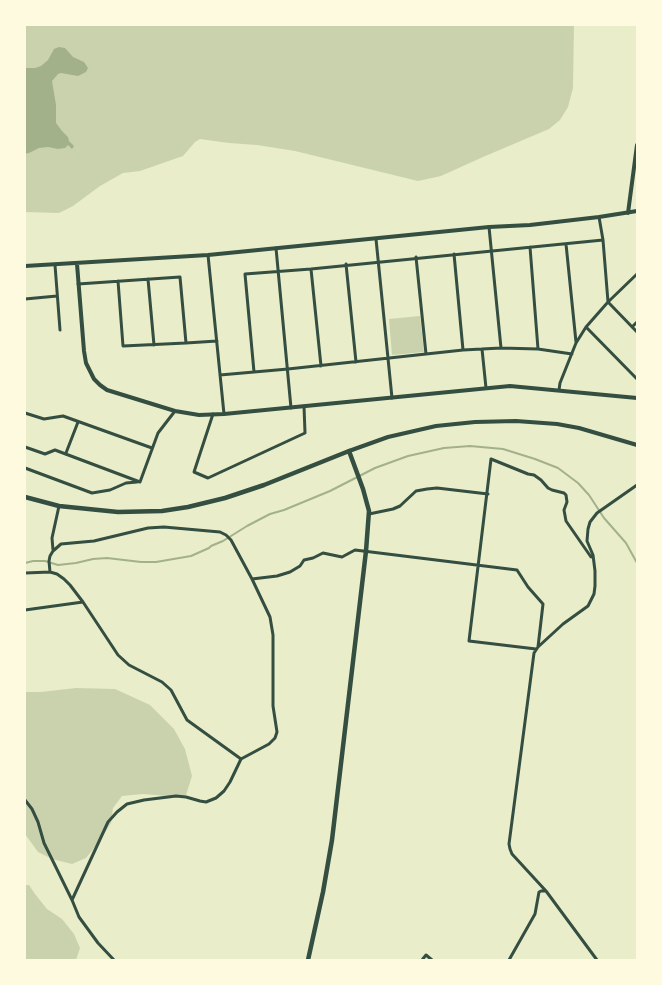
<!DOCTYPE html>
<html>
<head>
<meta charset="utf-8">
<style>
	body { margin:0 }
	#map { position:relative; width:662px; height:985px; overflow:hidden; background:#e9edc9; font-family:"Sofia Sans Condensed",sans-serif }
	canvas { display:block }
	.frame { position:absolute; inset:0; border:26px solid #fefae0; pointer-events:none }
</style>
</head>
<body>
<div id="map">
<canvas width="662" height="985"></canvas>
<div class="frame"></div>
</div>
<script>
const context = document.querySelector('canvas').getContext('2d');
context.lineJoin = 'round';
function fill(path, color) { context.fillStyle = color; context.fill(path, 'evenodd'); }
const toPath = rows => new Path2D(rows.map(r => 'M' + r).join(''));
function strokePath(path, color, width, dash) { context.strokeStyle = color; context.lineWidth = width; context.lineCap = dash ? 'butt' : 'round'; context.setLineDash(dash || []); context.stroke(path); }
fill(toPath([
	[25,25,574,25,573,88,568,107,560,120,549,129,483,157,441,176,418,181,295,151,257,145,229,143,200,139,195,142,183,156,140,171,123,173,100,186,73,206,59,213,25,212],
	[420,316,424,352,392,355,389,319],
	[76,688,115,689,150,705,174,729,185,749,192,776,186,795,179,797,143,794,122,796,113,808,111,823,98,843,86,858,72,864,52,859,38,852,25,834,25,692,41,692],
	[25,885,29,885,35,894,47,909,62,919,74,934,80,948,76,960,25,960]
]), '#cad2ad');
fill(toPath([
	[59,47,65,48,73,57,84,62,88,68,86,72,78,76,61,73,58,74,52,81,56,105,56,123,62,131,68,137,69,141,74,146,72,149,68,145,65,148,58,149,48,147,39,148,29,153,25,154,25,68,35,68,41,66,48,60,54,49]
]), '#a3b18a');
strokePath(toPath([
	[25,563,33,561,45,561,58,565,76,563,93,559,107,558,141,562,156,562,191,556,209,548,211,546,223,541,247,526,270,514,284,510,330,491,375,468,408,456,444,448,470,446,503,449,535,459,558,468,578,483,589,495,604,518,626,543,637,563]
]), '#a3b18a', 2);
strokePath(toPath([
	[599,217,603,240,608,302,637,332],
	[489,227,501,348],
	[376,239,392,398],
	[566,244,576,342],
	[530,247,538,349],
	[276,248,291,408],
	[454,254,463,350],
	[208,255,224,414],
	[416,257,426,354],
	[346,264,356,362],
	[55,265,60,330],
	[311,269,321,366],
	[148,279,154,345],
	[78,284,180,277,186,343,123,346,118,281],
	[25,299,57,296],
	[586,327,637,379],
	[632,327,637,322],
	[186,343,217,341],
	[482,349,486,388],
	[254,372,245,274,311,269,603,240],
	[220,375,288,369,463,350,501,348,538,349,572,354],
	[559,390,560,383,576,343,586,327,608,302,637,274],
	[25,413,44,419,63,416,152,448],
	[213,414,194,472,208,478,305,433,304,406],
	[25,447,45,454,55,450,140,482],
	[66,453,78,422],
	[25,468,92,493,110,490,126,483,137,482],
	[140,482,158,433,175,411],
	[369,514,393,509,400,506,416,491,427,489,437,488,488,494],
	[53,550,52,538,59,506],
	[50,572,49,561,50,556,53,551,61,544,94,541,148,528,164,527,220,532,226,535,231,540,252,579,270,617,273,635,273,706,277,732,275,738,269,744,241,759,230,782,224,791,216,798,206,802,200,801,186,797,176,796,144,800,127,804,117,812,108,822,72,900],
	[25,573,50,572,57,574,64,579,70,585,83,602,118,655,129,665,162,682,171,690,187,720,241,759],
	[252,579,277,576,290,572,300,566,304,560,313,558,323,553,342,557,355,550,517,570,528,587,543,604,538,647],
	[25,610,83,602],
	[536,649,469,641,491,459,528,474,534,475,541,480,548,488,552,490,564,493,566,495,567,502,564,510,566,521,591,557],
	[25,800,32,809,38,822,44,843,72,900,79,917,98,943,114,960],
	[422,960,426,955,432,960],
	[509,960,535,914,539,892,541,891,546,891],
	[597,960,546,891,512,854,510,849,509,844,534,653,538,647,563,624,588,606,594,594,595,586,595,571,593,555,587,541,588,529,590,522,597,513,637,485]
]), '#344e41', 3);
strokePath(toPath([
	[628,213,637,145],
	[77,264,84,351,86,363,94,379,100,385,107,390,175,411,199,415,224,414,510,386,637,398],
	[25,266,208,255,489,227,530,225,599,217,637,211],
	[349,451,388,437,436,426,475,422,516,421,557,424,579,428,637,445]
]), '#344e41', 4);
strokePath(toPath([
	[25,497,59,506,118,512,162,511,188,507,225,498,264,485,349,451,363,489,369,511,366,551,332,840,323,892,308,960]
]), '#344e41', 4.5);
</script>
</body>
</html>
